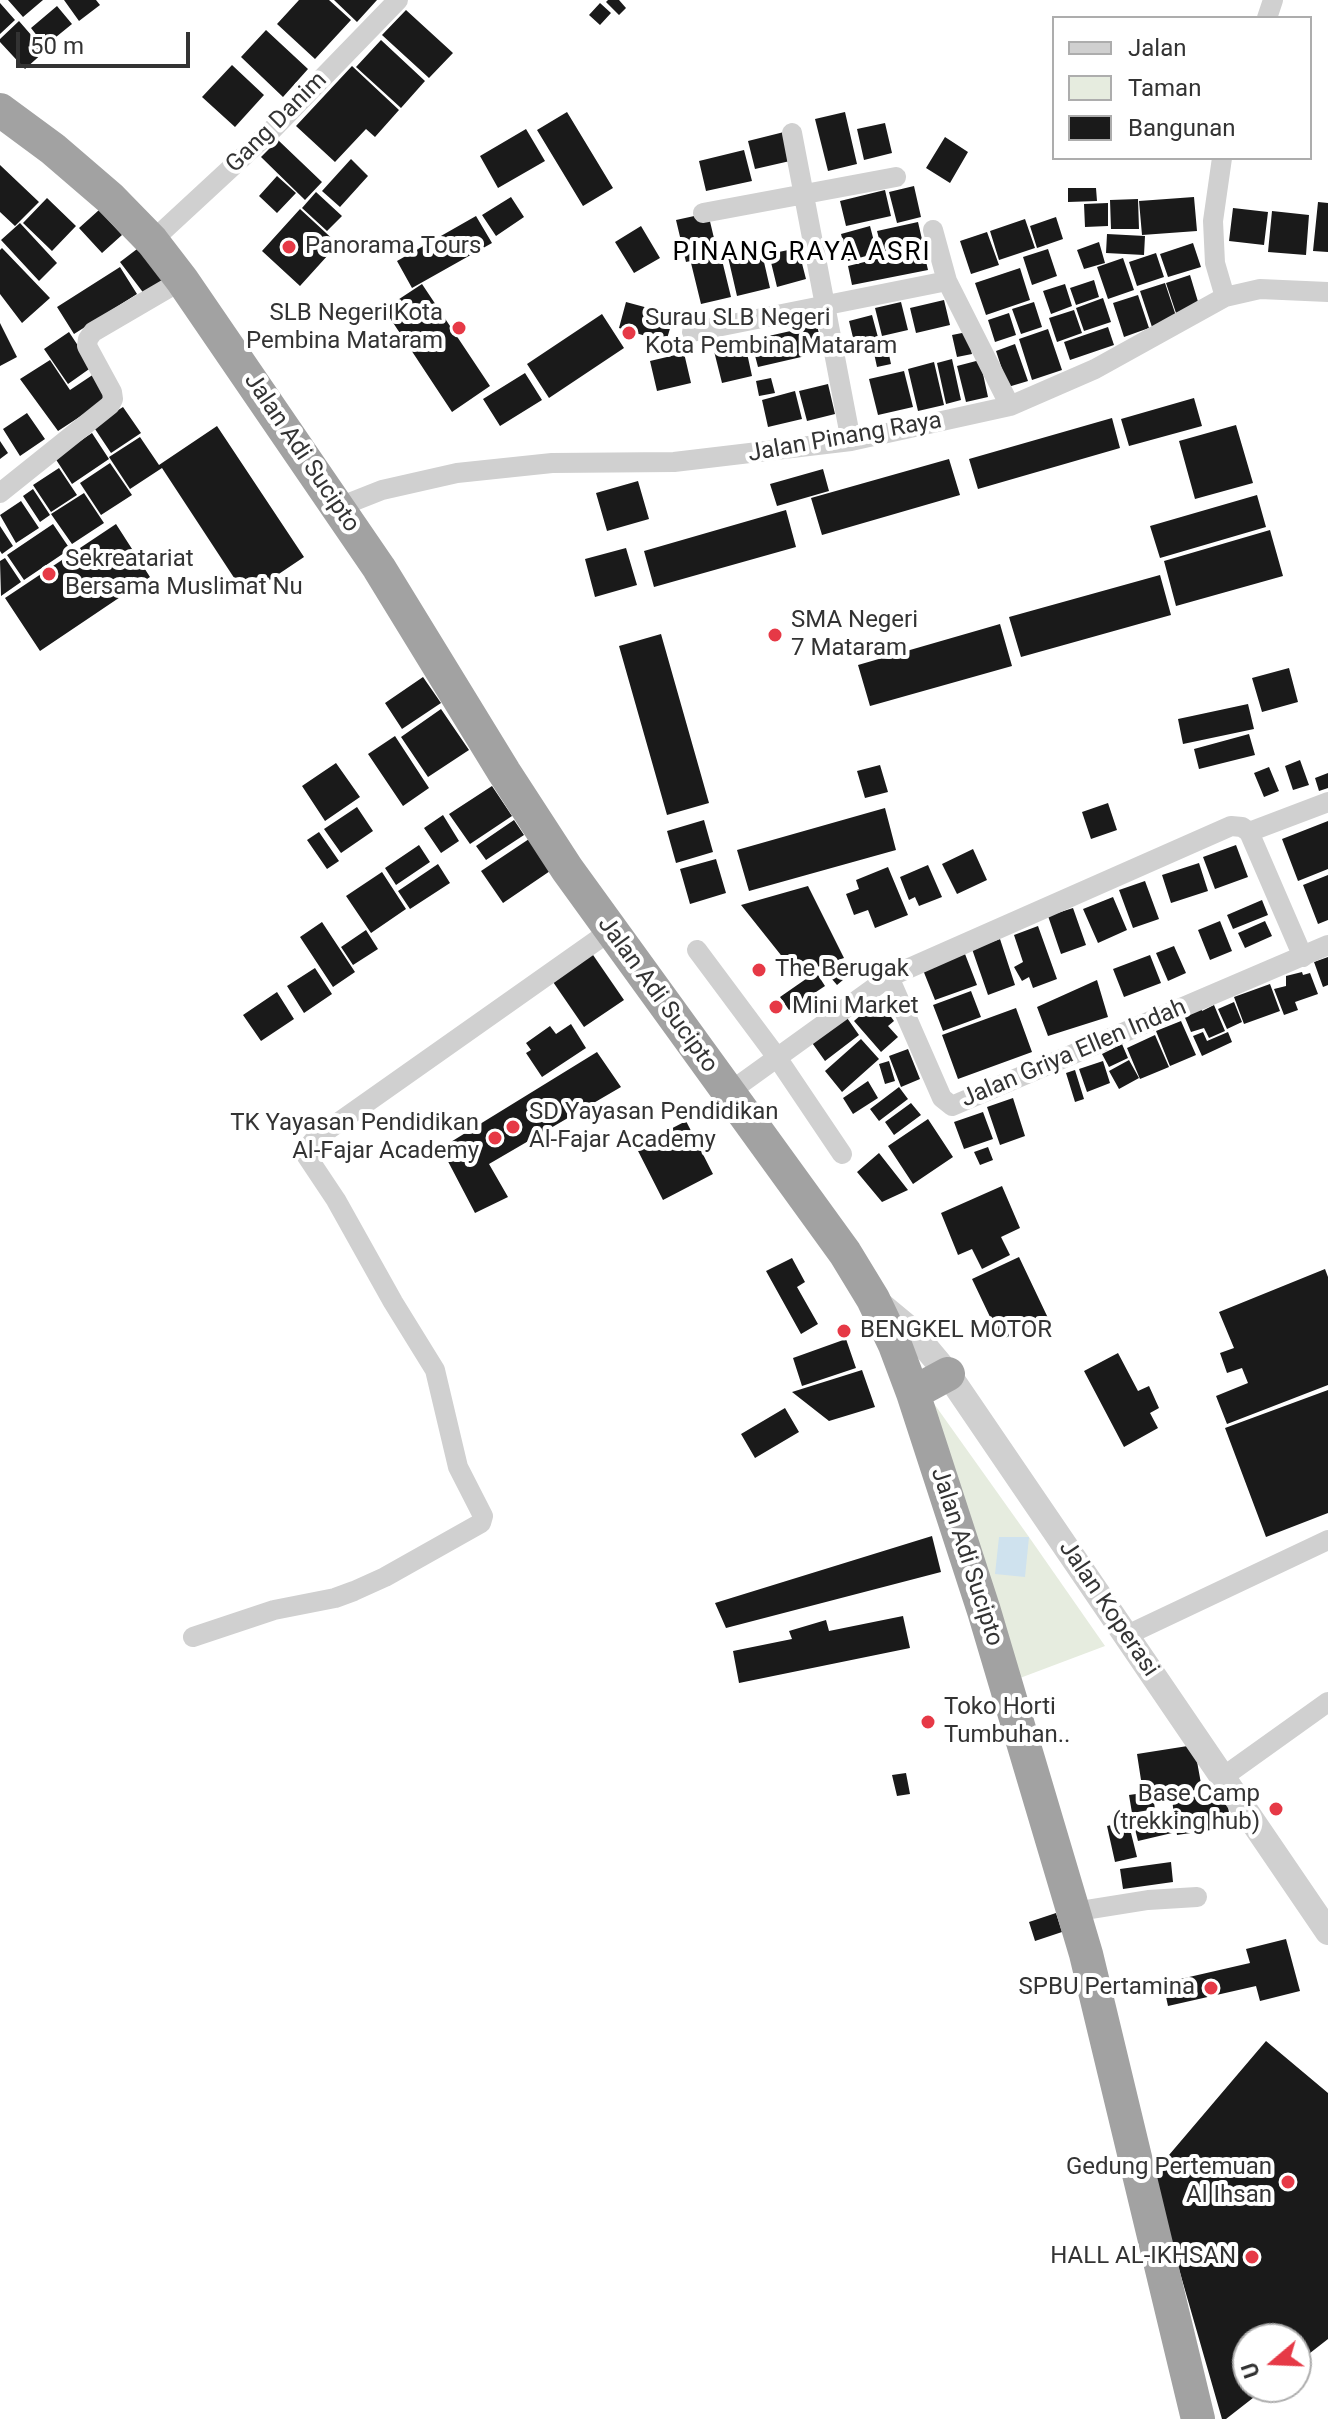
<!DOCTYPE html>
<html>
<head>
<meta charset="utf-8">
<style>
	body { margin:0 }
	#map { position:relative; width:1328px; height:2419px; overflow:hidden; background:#fff; font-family:Roboto,sans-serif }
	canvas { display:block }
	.legend { position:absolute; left:1052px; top:16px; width:260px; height:144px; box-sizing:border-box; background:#fff; border:2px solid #adadad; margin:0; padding:10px 14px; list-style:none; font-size:24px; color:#333 }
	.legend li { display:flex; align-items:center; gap:16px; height:40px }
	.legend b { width:40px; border:2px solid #adadad }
	.north { position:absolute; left:1232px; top:2323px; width:80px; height:80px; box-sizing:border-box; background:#fff; border:2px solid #adadad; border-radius:50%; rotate:251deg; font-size:22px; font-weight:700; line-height:32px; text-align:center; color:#333 }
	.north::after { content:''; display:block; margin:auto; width:28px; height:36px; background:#e63946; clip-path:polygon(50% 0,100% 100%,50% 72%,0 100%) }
	.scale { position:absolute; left:16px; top:32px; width:174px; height:36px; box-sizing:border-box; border:4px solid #333; border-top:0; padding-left:10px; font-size:24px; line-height:28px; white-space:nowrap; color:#333; -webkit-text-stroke:6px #fff; paint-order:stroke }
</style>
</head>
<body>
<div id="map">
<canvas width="1328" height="2419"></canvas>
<ul class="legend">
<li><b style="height:10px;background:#d0d0d0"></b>Jalan</li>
<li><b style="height:22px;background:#e6ecdf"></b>Taman</li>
<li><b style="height:22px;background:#1a1a1a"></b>Bangunan</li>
</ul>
<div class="north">U</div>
<div class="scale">50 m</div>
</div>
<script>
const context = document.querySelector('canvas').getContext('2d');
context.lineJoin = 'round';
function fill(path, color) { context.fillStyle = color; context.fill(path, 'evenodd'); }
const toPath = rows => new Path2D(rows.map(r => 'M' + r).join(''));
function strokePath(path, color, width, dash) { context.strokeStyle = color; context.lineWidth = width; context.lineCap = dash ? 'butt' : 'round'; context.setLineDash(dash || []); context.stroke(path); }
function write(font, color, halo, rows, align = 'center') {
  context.font = font + ' Roboto,sans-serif'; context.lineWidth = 8; context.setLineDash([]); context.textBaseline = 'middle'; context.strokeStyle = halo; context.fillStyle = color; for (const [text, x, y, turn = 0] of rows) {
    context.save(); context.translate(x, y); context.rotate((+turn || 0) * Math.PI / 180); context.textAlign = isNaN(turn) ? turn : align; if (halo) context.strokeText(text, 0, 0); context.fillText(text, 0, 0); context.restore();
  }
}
fill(toPath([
	[925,1391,1029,1537,1105,1646,1020,1678]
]), '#e6ecdf');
fill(toPath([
	[999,1537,1029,1537,1025,1577,995,1574]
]), '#cfe2ee');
fill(toPath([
	[8,0,43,0,23,17],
	[64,0,96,0,100,5,79,21],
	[299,0,329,0,351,20,315,59,277,24],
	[334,0,377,0,357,22],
	[608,0,619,0,626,8,619,15,606,2],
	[0,3,15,20,0,34],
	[600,3,611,13,600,25,589,15],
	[57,6,72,24,45,46,31,28],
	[406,10,453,53,429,78,382,35],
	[19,21,45,51,25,69,0,42,0,39],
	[266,30,308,69,283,97,241,57],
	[381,40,425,81,401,108,356,67],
	[232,65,264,95,235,127,202,97],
	[352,66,399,110,375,137,366,129,335,162,296,126],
	[567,112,613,188,583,206,537,130],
	[845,112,857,164,828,171,815,119],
	[885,123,892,153,864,160,857,129],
	[526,129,545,161,498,188,480,156],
	[784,132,790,161,755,169,748,141],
	[945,137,968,152,950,183,926,168],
	[278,140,322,182,305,200,261,157],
	[744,150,752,181,706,191,699,161],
	[351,159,368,176,340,207,322,191],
	[0,165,39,202,15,226,0,212],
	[277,176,296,193,277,213,259,196],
	[914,186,921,217,897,223,889,192],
	[1068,188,1096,188,1097,201,1068,202],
	[885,190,891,216,846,226,840,201],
	[316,192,342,216,327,231,302,208],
	[511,197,524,217,496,236,482,215],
	[1194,197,1197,231,1142,235,1139,201],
	[47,198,76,226,52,251,23,223],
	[1138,199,1139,229,1111,229,1110,200],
	[1318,202,1328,203,1328,252,1313,251],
	[1108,203,1108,226,1085,227,1084,204],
	[1233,208,1268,212,1264,245,1229,241],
	[300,209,338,244,300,286,262,251],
	[99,210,122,235,102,253,79,228],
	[1272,211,1309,215,1306,255,1268,252],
	[708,213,718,255,686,262,676,220],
	[476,216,492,243,412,288,397,261],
	[1056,217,1063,239,1037,248,1030,226],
	[1025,219,1035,248,999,260,990,231],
	[918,222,924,248,884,258,877,231],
	[20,223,57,263,39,281,1,240],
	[641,226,660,258,634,273,615,242],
	[870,226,877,253,848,261,841,234],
	[987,232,999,265,971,274,960,241],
	[1107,234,1145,236,1144,255,1106,253],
	[1099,242,1105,263,1084,269,1077,250],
	[1193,243,1201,267,1168,277,1160,254],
	[141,246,166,278,145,295,120,262],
	[2,248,50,298,22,323,0,294,0,250],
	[798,248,806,279,777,287,769,254],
	[761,249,770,288,737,296,728,257],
	[1048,249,1057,276,1032,285,1023,257],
	[924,253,928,270,852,285,848,266,881,258,882,263],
	[1156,253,1164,277,1137,286,1129,262],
	[721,256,731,297,701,304,691,263],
	[1123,258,1134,290,1108,299,1097,267],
	[120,267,137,294,74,334,57,307],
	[1020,268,1030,300,986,315,975,283],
	[1190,275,1199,305,1176,313,1166,283],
	[1094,280,1099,297,1076,305,1070,288],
	[1165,283,1177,319,1152,327,1140,291],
	[422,284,490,386,452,412,384,309],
	[1065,284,1072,306,1051,314,1043,291],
	[1138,295,1149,328,1124,337,1113,303],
	[1103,298,1111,322,1084,331,1076,308],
	[944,300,950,325,916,333,910,308],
	[626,302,674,315,666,342,619,328],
	[901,302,908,330,882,336,875,308],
	[1034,302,1042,327,1021,334,1012,309],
	[1074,310,1082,333,1057,342,1049,318],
	[1009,313,1016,335,995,342,988,320],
	[602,314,624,348,549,398,527,364],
	[872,315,879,341,855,346,849,321],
	[0,323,17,357,0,366],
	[817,325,823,352,758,367,751,340],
	[1108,327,1114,345,1070,360,1064,342],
	[1048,329,1062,370,1032,380,1019,339],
	[69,332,92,367,68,384,44,349],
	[967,332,972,354,957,357,952,335],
	[886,341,891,364,877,367,872,344],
	[745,344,752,376,722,383,714,351],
	[1015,344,1028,381,1008,387,996,351],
	[684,353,691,383,657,391,650,361],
	[952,359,961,400,946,404,937,363],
	[50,360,70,390,94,374,110,397,58,431,20,379],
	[980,360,988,397,966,402,957,366],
	[934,362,944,405,918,411,908,369],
	[904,371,913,407,878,415,869,379],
	[525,373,542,400,500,426,483,399],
	[771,378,775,393,759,396,756,381],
	[828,384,835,414,807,421,799,391],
	[795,391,802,419,768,427,762,400],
	[1194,398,1202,426,1129,446,1121,419],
	[123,407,141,433,111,453,93,426],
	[27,413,45,439,20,456,3,429],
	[1112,418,1120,448,978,489,969,459],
	[1236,425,1253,483,1195,499,1179,441],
	[217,426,304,557,246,596,162,468,130,489,109,457,140,437,159,465],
	[92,433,109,459,72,484,55,458],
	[0,441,8,453,0,459],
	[949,459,960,495,822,535,811,498],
	[110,463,132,495,101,515,80,483],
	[59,468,77,495,51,512,33,485],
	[823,469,829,491,777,506,770,484],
	[638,481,649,519,607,531,596,493],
	[33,489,50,515,40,522,23,496],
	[84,493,104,523,72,544,51,514],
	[1257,495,1266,527,1160,558,1150,526],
	[21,501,39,528,16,543,0,515],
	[786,510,796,547,654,587,644,551],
	[53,524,70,549,24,580,7,555],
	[116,524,150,577,40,651,5,598],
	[0,526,13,546,2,554,0,551],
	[1270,530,1283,576,1176,606,1164,561],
	[626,548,637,585,595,597,585,559],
	[5,558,21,582,1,596,0,561],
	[1160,575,1171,615,1021,657,1009,617],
	[1000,624,1012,666,870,706,858,665],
	[661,634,709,803,667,815,619,646],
	[1289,668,1298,702,1262,712,1252,678],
	[423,677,441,703,402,729,385,703],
	[1248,704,1254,729,1183,744,1178,719],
	[441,709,469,750,428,777,401,737],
	[1249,734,1255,755,1199,769,1194,749],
	[395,736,429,788,403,806,368,754],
	[1300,760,1309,785,1293,790,1285,766],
	[336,763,360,797,325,821,302,786],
	[880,765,888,792,865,798,857,771],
	[1269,767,1279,791,1264,797,1254,773],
	[1328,773,1328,788,1319,791,1315,778],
	[492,786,512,816,470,844,449,814],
	[1108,803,1117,830,1091,839,1082,812],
	[357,807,373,831,341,853,324,829],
	[885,808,896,850,749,891,737,850],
	[443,815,459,841,441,853,424,828],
	[514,820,524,835,486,860,476,846],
	[704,820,713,852,676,863,667,831],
	[1328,821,1328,869,1298,881,1282,839],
	[319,832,339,861,327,869,307,840],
	[532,837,553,869,503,903,481,871],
	[419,845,430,862,396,885,385,868],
	[1236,845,1248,877,1215,889,1203,857],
	[973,849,987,880,957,894,942,864],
	[716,859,726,893,690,904,680,869],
	[1199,863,1208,891,1171,903,1162,875],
	[438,864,450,883,410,909,398,891],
	[928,865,942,897,919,906,915,897,909,900,900,877],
	[888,867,908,915,875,928,868,910,854,915,846,894,859,889,856,880],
	[382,872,406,909,371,933,346,896],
	[1328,875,1328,920,1318,924,1303,885],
	[1145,881,1159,919,1133,928,1119,890],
	[808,886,844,958,796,974,741,905],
	[1113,897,1127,930,1098,943,1083,909],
	[1262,900,1268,915,1233,929,1227,915],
	[1073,908,1086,945,1061,954,1048,916],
	[1220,921,1232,951,1210,960,1198,930],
	[1265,921,1272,936,1245,948,1238,933],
	[322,922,355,972,333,987,300,937],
	[1038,926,1057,979,1033,988,1029,977,1022,981,1014,967,1023,962,1014,935],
	[366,930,378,949,353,965,341,947],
	[1000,939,1015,985,988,995,972,949],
	[1174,946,1186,973,1168,981,1156,953],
	[591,952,624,1000,584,1027,551,979],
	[965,954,977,985,935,1000,923,970],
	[1150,955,1161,983,1124,997,1113,969],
	[1328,957,1328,985,1323,987,1314,962],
	[839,962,850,974,837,985,825,971],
	[315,968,332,994,304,1013,287,986],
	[816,972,825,986,789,1010,780,997],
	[1302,972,1303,975,1310,973,1318,994,1295,1002,1298,1010,1284,1015,1274,989,1286,986,1286,976],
	[1097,980,1108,1017,1048,1036,1037,1007],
	[1270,984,1280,1011,1244,1024,1234,997],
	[971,991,981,1017,943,1031,933,1005],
	[277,992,294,1019,261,1041,243,1015],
	[1234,1002,1242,1022,1227,1029,1218,1009],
	[1214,1005,1225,1031,1209,1038,1204,1028,1191,1032,1183,1013,1201,1006,1202,1011],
	[870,1007,879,1016,886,1010,894,1021,888,1026,898,1037,881,1052,854,1021],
	[1016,1008,1032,1052,958,1079,942,1035],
	[845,1015,859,1035,825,1061,810,1040],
	[1181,1021,1196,1055,1170,1066,1156,1031],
	[571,1024,586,1048,542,1077,526,1053,531,1050,526,1043,550,1026,556,1034],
	[1203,1032,1207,1041,1228,1032,1232,1042,1202,1056,1193,1036],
	[1155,1035,1169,1067,1140,1079,1127,1048],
	[861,1039,879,1059,842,1092,825,1071],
	[1122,1044,1128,1058,1109,1067,1102,1054],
	[908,1049,920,1079,901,1087,889,1056],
	[597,1052,621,1087,489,1164,508,1197,475,1213,441,1148],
	[1129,1060,1139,1078,1119,1089,1109,1071],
	[889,1061,895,1081,885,1084,879,1064],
	[1103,1061,1110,1083,1087,1092,1079,1069],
	[1075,1070,1084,1099,1075,1102,1066,1073],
	[868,1081,878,1098,853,1114,843,1098],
	[899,1087,908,1099,879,1121,870,1109],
	[1013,1098,1025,1136,1000,1145,987,1107],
	[911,1103,921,1115,894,1135,885,1122],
	[983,1112,993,1139,964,1149,954,1122],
	[928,1119,953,1157,913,1184,888,1146],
	[686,1121,713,1174,663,1200,636,1147],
	[988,1147,993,1160,980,1165,974,1152],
	[879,1153,908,1190,882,1202,857,1172],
	[1002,1186,1020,1228,1001,1237,1010,1255,982,1269,972,1249,958,1255,941,1213],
	[1019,1257,1048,1318,1001,1340,972,1279],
	[792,1258,805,1282,797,1287,818,1324,801,1334,766,1271],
	[1325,1269,1328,1277,1328,1385,1227,1424,1216,1396,1248,1383,1242,1368,1227,1373,1220,1353,1234,1348,1219,1312],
	[846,1339,856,1368,802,1386,793,1358],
	[1118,1353,1138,1391,1149,1386,1159,1408,1150,1413,1158,1428,1124,1447,1084,1371],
	[862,1370,875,1407,829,1421,792,1392],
	[1328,1390,1328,1513,1266,1537,1225,1428],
	[785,1408,799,1432,755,1458,741,1434],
	[932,1536,941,1572,726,1628,715,1603],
	[903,1616,910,1648,739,1683,733,1651,792,1639,789,1631,826,1620,829,1631],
	[1194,1745,1202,1789,1153,1797,1155,1809,1132,1813,1129,1795,1143,1793,1137,1754],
	[906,1773,910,1794,897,1796,892,1775],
	[1226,1792,1231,1827,1177,1835,1172,1800],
	[1168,1817,1172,1833,1138,1841,1134,1825],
	[1128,1821,1137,1857,1115,1862,1107,1826],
	[1171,1862,1173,1882,1123,1889,1120,1869],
	[1056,1913,1062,1932,1035,1941,1029,1922],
	[1286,1939,1300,1991,1260,2001,1256,1986,1168,2006,1163,1983,1250,1963,1246,1949],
	[1266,2041,1328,2093,1328,2339,1296,2364,1296,2339,1248,2339,1248,2387,1267,2387,1226,2419,1222,2419,1152,2175]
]), '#1a1a1a');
strokePath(toPath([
	[1267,18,1273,0],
	[792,133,851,441],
	[1222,158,1213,221,1215,263,1225,297],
	[703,213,896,177],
	[933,230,947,281,1010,406],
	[152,241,272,130,398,0],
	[692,332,947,281],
	[0,493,110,405,113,399,112,392,87,346,88,339,93,332,182,280],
	[339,507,382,490,457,473,552,463,674,462,851,441,1010,406,1095,369,1225,297,1260,289,1328,292],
	[1249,832,1303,957],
	[1249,832,1328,802],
	[697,950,776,1056,842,1154],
	[889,977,942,1098,952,1106,1328,945],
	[728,1093,889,977,1231,826,1242,827,1249,832],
	[1125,1636,1328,1540],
	[193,1637,274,1610,335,1598,354,1591,385,1577,481,1523,483,1516,458,1467,435,1370,393,1302,336,1200,304,1152,315,1139,610,931],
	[1223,1777,1328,1702],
	[1073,1912,1148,1900,1197,1897]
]), '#d0d0d0', 20);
strokePath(toPath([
	[877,1302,912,1331,948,1374,1328,1932]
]), '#d0d0d0', 26);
strokePath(toPath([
	[0,110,53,149,110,198,152,241,182,280,379,568,504,772,567,869,845,1253,873,1299,895,1345,913,1393,984,1611,1086,1954,1198,2419],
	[913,1393,948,1374]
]), '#a2a2a2', 34);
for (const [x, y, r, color] of [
	[289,247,8,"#e63946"],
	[459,328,8,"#e63946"],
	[629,333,8,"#e63946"],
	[49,574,8,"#e63946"],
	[775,635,8,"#e63946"],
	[759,970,8,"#e63946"],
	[776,1007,8,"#e63946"],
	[513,1127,8,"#e63946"],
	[495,1138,8,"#e63946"],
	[844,1331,8,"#e63946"],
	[928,1722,8,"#e63946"],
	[1276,1809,8,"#e63946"],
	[1211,1988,8,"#e63946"],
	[1288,2182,8,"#e63946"],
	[1252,2257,8,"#e63946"]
]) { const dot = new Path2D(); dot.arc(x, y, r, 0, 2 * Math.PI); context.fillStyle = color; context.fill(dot); strokePath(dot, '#fff', 3); }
write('24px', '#333', '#fff', [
	["Gang Danim",277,123,-45],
	["Jalan Pinang Raya",845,438,-10],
	["Jalan Adi Sucipto",301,453,56],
	["Jalan Adi Sucipto",657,995,54],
	["Jalan Griya Ellen Indah",1074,1054,-23],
	["Jalan Adi Sucipto",966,1557,72],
	["Jalan Koperasi",1108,1609,56]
]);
write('24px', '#333', '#fff', [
	["Panorama Tours",305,247],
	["SLB Negeri Kota",443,314,"right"],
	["Pembina Mataram",443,342,"right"],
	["Surau SLB Negeri",645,319],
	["Kota Pembina Mataram",645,347],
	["Sekreatariat",65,560],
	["Bersama Muslimat Nu",65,588],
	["SMA Negeri",791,621],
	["7 Mataram",791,649],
	["The Berugak",775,970],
	["Mini Market",792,1007],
	["SD Yayasan Pendidikan",529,1113],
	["Al-Fajar Academy",529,1141],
	["TK Yayasan Pendidikan",479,1124,"right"],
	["Al-Fajar Academy",479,1152,"right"],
	["BENGKEL MOTOR",860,1331],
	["Toko Horti",944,1708],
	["Tumbuhan..",944,1736],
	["Base Camp",1260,1795,"right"],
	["(trekking hub)",1260,1823,"right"],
	["SPBU Pertamina",1195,1988,"right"],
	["Gedung Pertemuan",1272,2168,"right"],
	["Al Ihsan",1272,2196,"right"],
	["HALL AL-IKHSAN",1236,2257,"right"]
], 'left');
context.letterSpacing = '2px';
write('26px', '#000', '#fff', [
	["PINANG RAYA ASRI",802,253]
]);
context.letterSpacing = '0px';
</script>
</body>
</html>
